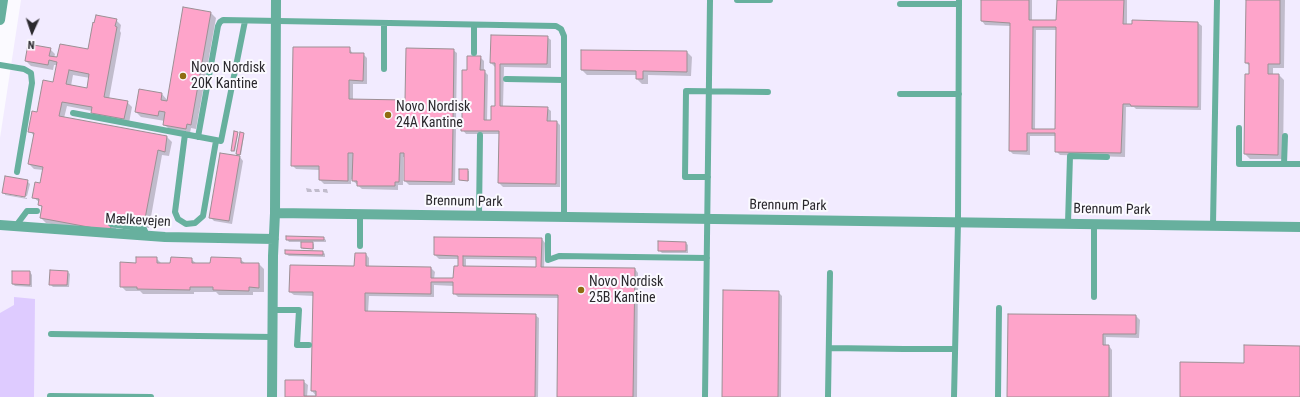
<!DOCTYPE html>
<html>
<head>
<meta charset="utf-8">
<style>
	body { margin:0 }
	#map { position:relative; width:1300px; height:397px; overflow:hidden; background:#fbfaff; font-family:"Roboto Condensed",sans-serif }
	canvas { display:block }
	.north { position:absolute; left:12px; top:12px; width:40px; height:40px; -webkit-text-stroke:3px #fbfaff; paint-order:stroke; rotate:183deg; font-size:11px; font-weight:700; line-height:16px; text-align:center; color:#2b292e }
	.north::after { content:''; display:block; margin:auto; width:14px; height:18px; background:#2b292e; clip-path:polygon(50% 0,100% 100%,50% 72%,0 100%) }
</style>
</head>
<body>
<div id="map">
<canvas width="1300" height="397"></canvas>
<div class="north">N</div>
</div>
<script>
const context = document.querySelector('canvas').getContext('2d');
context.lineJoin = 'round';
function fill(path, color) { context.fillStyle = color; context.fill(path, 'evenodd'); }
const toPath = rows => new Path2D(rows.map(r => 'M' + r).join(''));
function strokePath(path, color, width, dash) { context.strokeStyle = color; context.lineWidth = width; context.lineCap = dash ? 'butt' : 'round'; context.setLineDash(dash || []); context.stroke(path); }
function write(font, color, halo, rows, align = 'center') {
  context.font = font + ' "Roboto Condensed",sans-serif'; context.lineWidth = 4; context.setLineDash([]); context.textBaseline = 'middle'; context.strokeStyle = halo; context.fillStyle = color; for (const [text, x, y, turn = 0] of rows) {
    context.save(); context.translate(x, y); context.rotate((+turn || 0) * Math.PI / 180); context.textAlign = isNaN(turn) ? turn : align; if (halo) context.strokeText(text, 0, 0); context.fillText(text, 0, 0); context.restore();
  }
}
fill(toPath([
	[21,0,1300,0,1300,397,0,397,0,138]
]), '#f2ebff');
fill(toPath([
	[14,297,35,299,34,397,0,397,0,313,14,305]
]), '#decbff');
fill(toPath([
	[982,0,1032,0,1032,21,1057,21,1058,0,1127,0,1127,25,1133,25,1133,21,1198,23,1202,26,1201,110,1136,109,1134,107,1126,107,1125,157,1060,155,1056,151,1056,136,1030,136,1030,155,1013,154,1010,151,1011,26,985,25,982,21],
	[1036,30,1057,30,1056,130,1035,130],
	[1247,0,1285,0,1284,68,1273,68,1273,75,1279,75,1284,80,1283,159,1250,159,1245,154,1250,66,1246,63],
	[211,13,216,18,196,129,191,128,190,133,169,129,164,124,165,121,141,117,136,112,162,94,168,101],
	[116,20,121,25,120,31,121,33,109,99,127,102,132,107,129,123,97,117,92,111,67,106,64,118,167,137,172,142,169,156,162,155,149,228,117,222,115,235,46,223,41,218,43,208,39,204,39,202,33,197,41,184,43,170,34,169,29,164,34,136,30,131,54,83,57,65,54,65,53,70,31,66,26,61,50,49,55,54,54,58,89,50],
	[73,75,90,78,88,89,71,86],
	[492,36,547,37,551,40,551,68,504,67,503,107,547,108,551,111,551,122,557,122,560,125,560,187,503,187,499,183,500,134,466,134,462,129,456,129,455,185,409,185,405,181,405,157,403,157,403,185,398,185,398,190,362,189,351,179,351,184,324,184,320,180,320,170,296,169,292,165,349,48,353,54,363,54,367,58,367,84,353,84,353,100,406,101,453,50,457,53,456,121,463,121,468,71,480,57,484,61,484,71,488,75,487,121,492,121,496,107,495,67,491,63],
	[687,52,692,57,691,76,648,75,648,84,642,84,637,79,637,75,587,75,582,70],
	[237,133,238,134,235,152,232,150],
	[243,134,244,135,241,155,238,155,237,154],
	[240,157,243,161,232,224,214,221,210,217],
	[460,170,469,171,469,181,460,180],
	[27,181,30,184,27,196,4,192,4,194,3,192],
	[306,188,311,189,312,192,307,192],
	[314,189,319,189,320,192,315,192],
	[323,189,327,189,328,193,323,192],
	[5,194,27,198,27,199,5,195],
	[323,238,326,240,326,242,311,242,314,244,314,249,303,249,302,242,289,242,287,239],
	[542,239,545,243,544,268,635,269,638,273,637,397,558,397,559,298,458,297,454,293,454,286,434,285,434,297,369,296,368,312,535,315,539,318,538,397,317,397,312,391,314,296,294,295,290,292,355,267,366,254,369,258,369,267,431,268,435,272,434,279,454,279,459,267,459,259,439,259,435,255],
	[466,259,537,260,537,268,466,267],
	[686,243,688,245,688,253,662,253,659,250],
	[286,251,323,252,325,254,325,257,289,256,286,254],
	[156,258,162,264,171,264,191,259,197,264,211,264,240,259,246,264,259,264,264,269,264,292,253,292,253,295,219,295,216,292,194,292,194,294,143,294,140,291,126,291,121,286,137,264],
	[30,272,32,275,32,287,15,286,13,284],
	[68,272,70,274,69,287,53,287,50,284],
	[778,292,782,296,781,397,723,397],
	[1009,315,1136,316,1140,320,1139,338,1106,337,1106,346,1109,346,1112,350,1112,397,1008,397],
	[304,382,308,385,307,397,316,397,286,397]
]), '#0003');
const building = toPath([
	[981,0,1029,0,1029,20,1056,20,1057,0,1124,0,1123,24,1132,24,1132,20,1198,22,1198,107,1131,106,1130,104,1123,104,1121,153,1055,152,1055,133,1027,133,1027,151,1009,151,1010,23,981,21,981,0],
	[1033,27,1056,27,1055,129,1032,129,1033,27],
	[1246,0,1280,0,1280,64,1268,64,1268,74,1279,74,1278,155,1244,154,1245,74,1249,74,1249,63,1245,63,1246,0],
	[183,7,211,12,191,125,187,124,186,129,163,125,165,112,159,111,158,116,135,112,139,89,162,93,161,100,167,101,183,7],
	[96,15,117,19,115,26,117,27,104,97,128,101,124,119,91,113,92,107,62,102,59,116,167,136,165,152,158,150,144,224,113,218,110,231,40,218,42,206,38,205,39,199,32,198,35,182,40,183,43,167,28,164,34,133,28,132,32,111,37,112,43,80,53,82,57,62,49,60,48,65,25,61,28,44,51,48,49,56,57,57,60,44,88,49,93,22,94,23,96,15],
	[69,70,89,74,87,88,66,84,69,70],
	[491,35,548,36,547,64,500,64,500,106,548,107,547,121,557,121,556,184,498,183,499,131,461,131,461,126,453,126,452,182,404,181,404,153,400,153,399,182,395,182,395,186,357,186,357,181,352,181,353,153,348,153,348,181,319,180,319,166,291,166,293,47,350,47,350,53,364,53,363,81,349,80,349,99,405,100,406,48,454,49,453,120,462,120,462,70,467,70,467,56,481,56,480,70,485,70,484,120,491,120,491,106,495,106,495,63,490,63,491,35],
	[581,50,687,51,687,72,643,71,643,79,636,79,636,71,581,70,581,50],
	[234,131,238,132,234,151,231,151,234,131],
	[240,132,244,133,240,155,236,154,240,132],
	[220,153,240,156,229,221,209,218,220,153],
	[459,169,468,169,468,181,459,180,459,169],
	[5,176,28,180,25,197,2,193,5,176],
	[286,236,324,237,324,240,286,240,286,236],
	[434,237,542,238,541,267,635,268,633,397,557,397,558,295,453,294,453,282,431,282,431,294,365,293,365,311,536,314,535,397,285,397,285,380,304,380,304,396,316,396,316,391,311,391,313,292,289,292,290,265,354,266,355,253,366,253,366,266,431,267,431,278,453,278,454,266,458,266,458,256,434,255,434,237],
	[463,256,536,257,536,267,463,266,463,256],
	[658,241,686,242,686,251,658,251,658,241],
	[301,242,313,242,313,249,301,248,301,242],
	[285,250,323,251,323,255,285,254,285,250],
	[136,257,157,257,157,263,170,263,171,257,192,258,192,263,210,263,211,257,241,258,241,263,259,263,259,288,249,287,249,291,213,290,213,287,190,287,190,290,137,289,137,287,120,287,120,262,136,263,136,257],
	[50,270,68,271,67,285,49,285,50,270],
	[12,271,30,271,30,285,12,284,12,271],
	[723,290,779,291,778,397,722,397,723,290],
	[1008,314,1136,315,1136,334,1103,334,1103,345,1109,345,1109,397,1007,397,1008,314],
	[1244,345,1300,346,1300,397,1180,397,1180,362,1244,363,1244,345]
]);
fill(building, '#fea4ca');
strokePath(building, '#9d9095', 1);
strokePath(toPath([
	[737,0,770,0],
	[900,4,959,4],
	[474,25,474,53],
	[0,65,24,69,31,73,32,83,17,172],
	[384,69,384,23],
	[506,79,564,80],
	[900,94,959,94],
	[73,113,221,141,245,21],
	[1239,128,1239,164,1300,164],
	[185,134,175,212,178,219,186,224,195,223,203,216,216,141],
	[198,137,218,26,220,22,223,20,556,26,561,29,564,36,564,217],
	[1284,164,1285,136],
	[708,177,685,177,686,91,768,92],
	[479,216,480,135],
	[1068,223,1070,156,1107,157],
	[111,224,144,229,147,236],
	[1213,225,1217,0],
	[15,227,27,211,37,211],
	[548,236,548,260,559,256,707,258],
	[360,246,360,214],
	[1094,297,1094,224],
	[273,310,299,310,297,345,309,345],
	[51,334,273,337],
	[829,348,904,349,955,349],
	[50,396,151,397],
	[705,397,710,0],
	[828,397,830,273],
	[954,397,958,222,959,0],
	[998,397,999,308]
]), '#67b09e', 6);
strokePath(toPath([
	[275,213,1300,227],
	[0,225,165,237,274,239],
	[272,397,273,256,275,213,276,0]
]), '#67b09e', 10);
strokePath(toPath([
	[0,20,3,0]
]), '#67b09e', 10);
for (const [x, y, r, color] of [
	[183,76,4,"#8f6c11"],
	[388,115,4,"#8f6c11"],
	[581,290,4,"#8f6c11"]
]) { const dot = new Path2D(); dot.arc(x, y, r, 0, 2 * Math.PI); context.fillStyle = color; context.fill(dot); strokePath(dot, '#fbfaff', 1.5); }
write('14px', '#2b292e', '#fbfaff', [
	["Novo Nordisk",191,68],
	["20K Kantine",191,84],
	["Novo Nordisk",396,107],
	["24A Kantine",396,123],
	["Novo Nordisk",589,282],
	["25B Kantine",589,298]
], 'left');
write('14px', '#2b292e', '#fbfaff', [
	["Brennum Park",464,202,1],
	["Brennum Park",788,206,1],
	["Brennum Park",1112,210,1],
	["Mælkevejen",138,221,3]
]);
</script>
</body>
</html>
